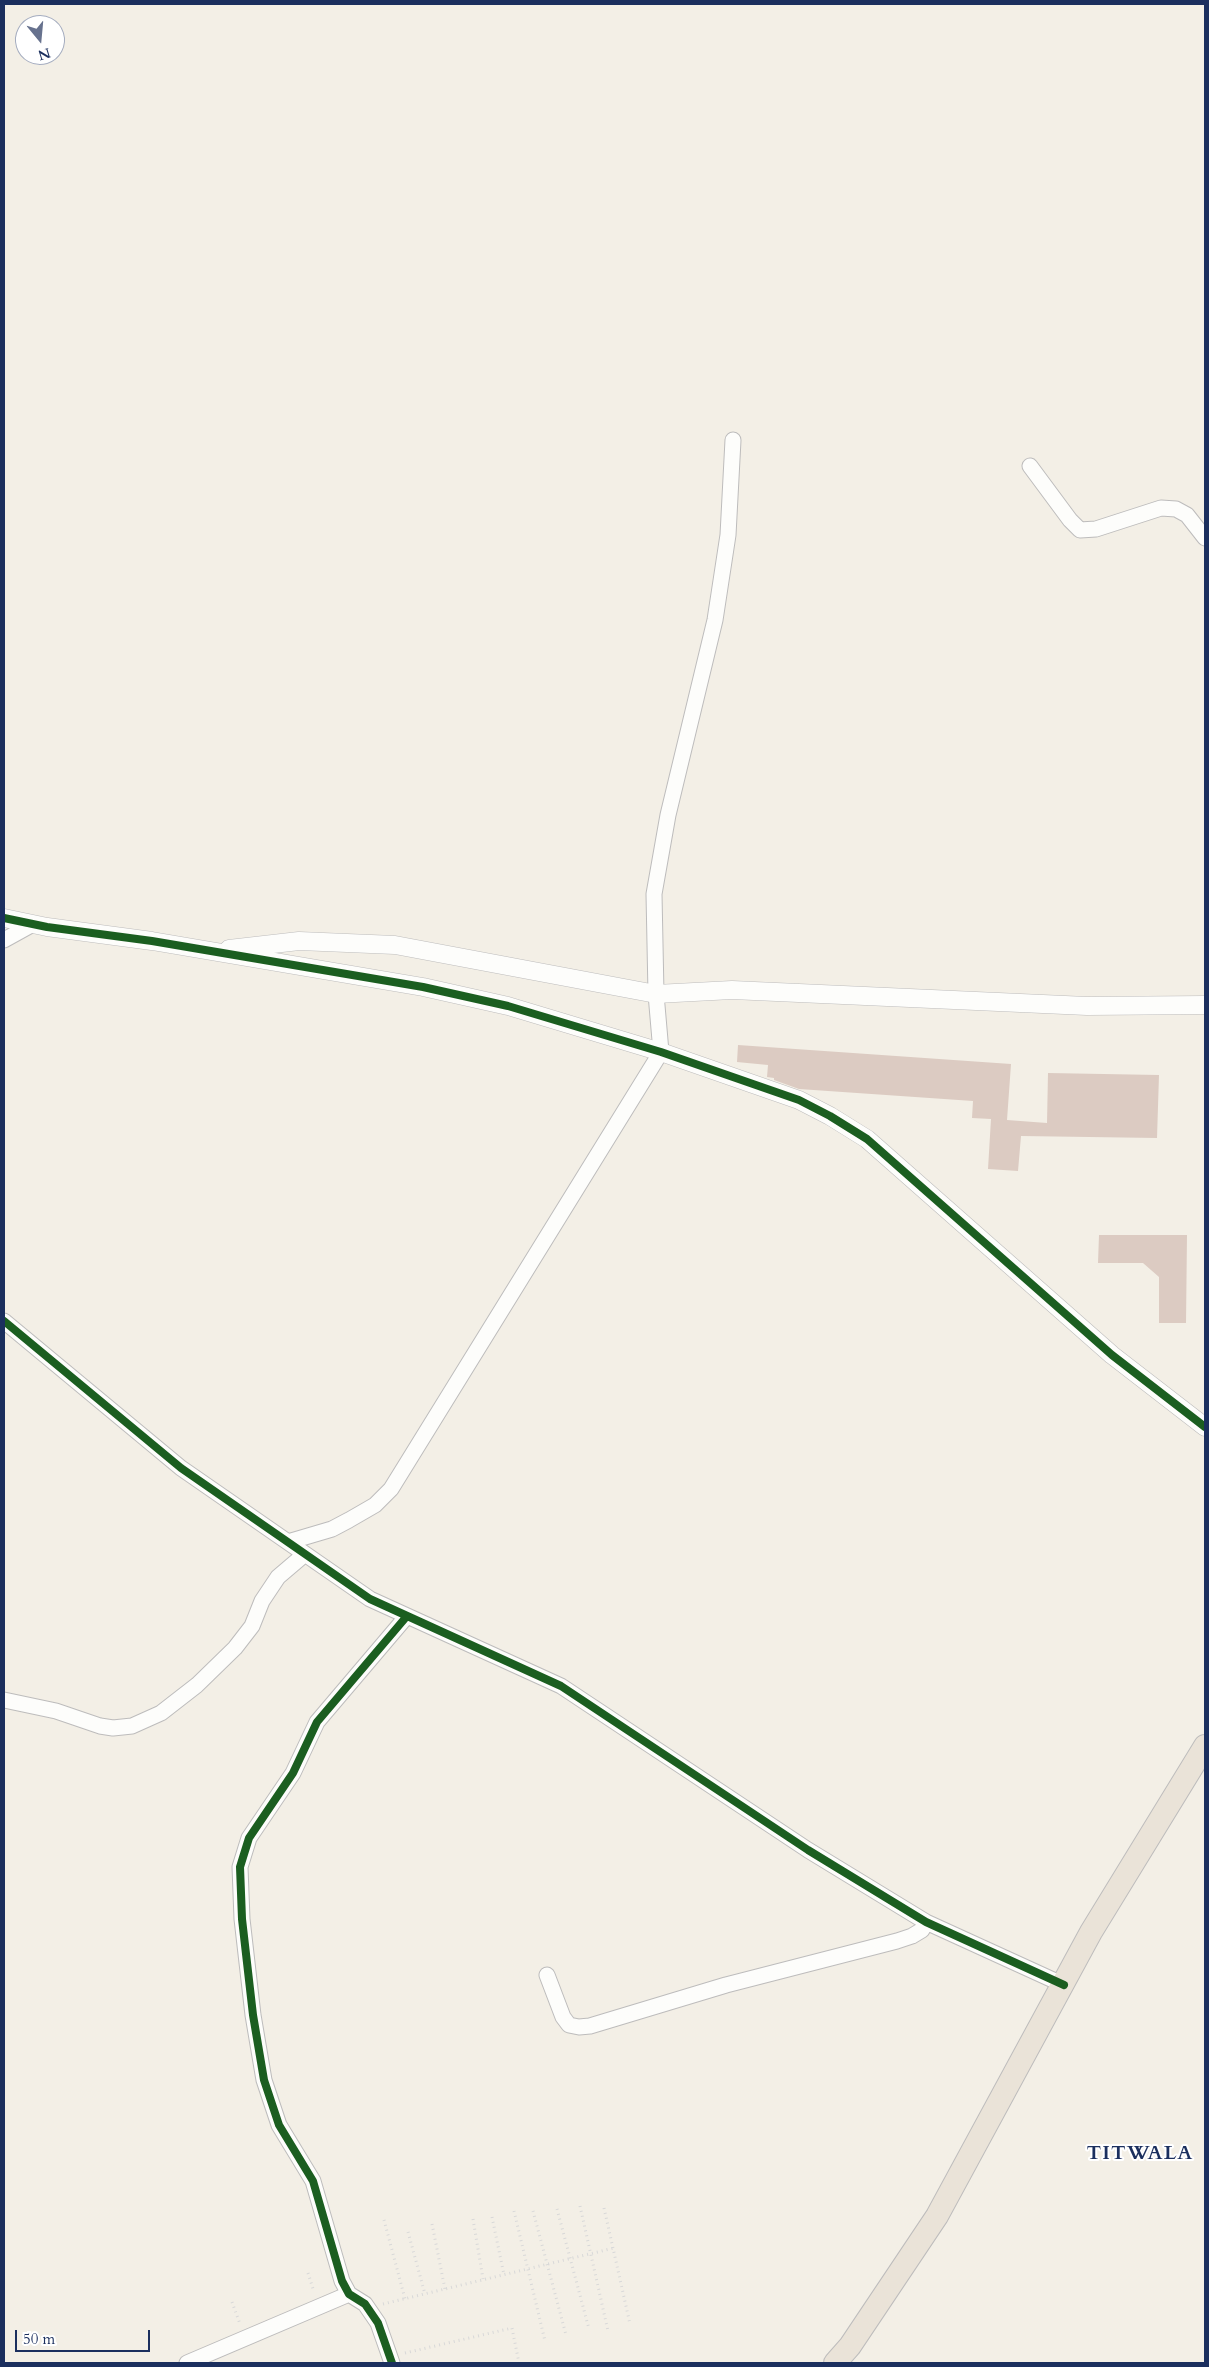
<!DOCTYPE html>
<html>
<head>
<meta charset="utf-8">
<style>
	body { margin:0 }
	#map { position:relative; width:1209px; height:2367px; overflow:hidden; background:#f3efe6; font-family:Cardo,serif }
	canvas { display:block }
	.frame { position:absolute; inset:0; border:5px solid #1b2f5e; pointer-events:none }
	.north { position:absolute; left:15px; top:15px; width:50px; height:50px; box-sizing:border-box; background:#fff; border:1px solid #a4acbf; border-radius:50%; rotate:163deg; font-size:14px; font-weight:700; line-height:20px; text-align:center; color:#1b2f5e }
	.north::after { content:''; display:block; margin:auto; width:18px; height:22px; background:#67728e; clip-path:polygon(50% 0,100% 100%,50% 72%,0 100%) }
	.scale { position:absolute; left:15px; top:2330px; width:135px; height:22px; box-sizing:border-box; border:2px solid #1b2f5e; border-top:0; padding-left:6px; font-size:15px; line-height:18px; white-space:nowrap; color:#1b2f5e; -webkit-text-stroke:4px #fff; paint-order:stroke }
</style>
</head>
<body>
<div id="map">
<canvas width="1209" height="2367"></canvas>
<div class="frame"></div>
<div class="north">N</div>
<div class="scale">50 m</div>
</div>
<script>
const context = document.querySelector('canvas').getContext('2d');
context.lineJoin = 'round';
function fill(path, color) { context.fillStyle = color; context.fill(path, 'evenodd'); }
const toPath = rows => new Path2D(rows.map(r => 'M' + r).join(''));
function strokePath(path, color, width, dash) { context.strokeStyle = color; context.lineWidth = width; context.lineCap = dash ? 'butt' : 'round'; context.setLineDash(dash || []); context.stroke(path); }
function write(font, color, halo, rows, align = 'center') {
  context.font = font + ' Cardo,serif'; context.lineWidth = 4; context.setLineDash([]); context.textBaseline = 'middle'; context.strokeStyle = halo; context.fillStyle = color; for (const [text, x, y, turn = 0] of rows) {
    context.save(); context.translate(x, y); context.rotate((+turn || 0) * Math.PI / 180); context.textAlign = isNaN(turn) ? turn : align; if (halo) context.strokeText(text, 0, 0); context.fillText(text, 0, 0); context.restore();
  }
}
fill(toPath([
	[738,1045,1011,1064,1007,1120,1047,1123,1048,1073,1159,1075,1157,1138,1021,1136,1018,1171,988,1169,991,1119,972,1118,973,1101,799,1089,774,1080,774,1078,767,1077,768,1065,737,1062],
	[1099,1235,1187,1235,1186,1323,1159,1323,1159,1277,1143,1263,1098,1263]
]), '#dccbc2');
const minor = toPath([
	[1030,466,1070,520,1080,530,1096,529,1161,508,1176,509,1187,515,1205,538],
	[4,940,33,924],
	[4,1321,181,1468,370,1599,561,1686,808,1850,926,1922,1064,1985],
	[288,1542,332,1529,349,1520,375,1505,391,1489,661,1052,656,994,654,894,668,815,715,620,728,535,733,440],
	[4,1700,56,1711,100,1726,113,1728,132,1726,161,1713,197,1685,235,1648,252,1626,262,1601,278,1577,305,1554],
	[547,1975,563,2017,569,2025,579,2027,590,2026,726,1985,897,1941,912,1936,922,1930,926,1922],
	[187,2363,349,2294],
	[392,2363,378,2323,365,2304,349,2294,342,2281,313,2181,279,2125,264,2080,253,2015,242,1919,240,1867,249,1838,293,1773,317,1722,407,1616]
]);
const tertiary = toPath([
	[4,918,47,927,152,941,423,987,508,1006,661,1052,799,1100,830,1116,867,1139,1112,1355,1205,1427],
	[229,949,299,941,395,945,656,994,732,990,1087,1006,1205,1005]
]);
const primary = toPath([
	[835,2363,850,2346,937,2216,1091,1932,1205,1746]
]);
strokePath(minor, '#bdbcbc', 17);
strokePath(tertiary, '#bdbcbc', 19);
strokePath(primary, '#bdbcbc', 24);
strokePath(toPath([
	[580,2206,608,2331],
	[604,2208,630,2324],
	[557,2209,589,2329],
	[514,2211,545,2341],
	[533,2211,566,2335],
	[492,2217,504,2275],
	[473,2219,483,2279],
	[384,2220,405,2299],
	[432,2224,445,2289],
	[408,2232,425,2294],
	[308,2273,314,2292],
	[232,2302,240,2324],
	[383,2304,614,2248],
	[405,2353,512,2328,519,2363]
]), '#d8d8d8', 3, [1, 4]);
strokePath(minor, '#fdfdfb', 15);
strokePath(tertiary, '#fdfdfb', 18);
strokePath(primary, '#eae3d8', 22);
strokePath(toPath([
	[4,918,47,927,152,941,423,987,508,1006,661,1052,799,1100,830,1116,867,1139,1112,1355,1205,1427],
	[4,1321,181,1468,370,1599,561,1686,808,1850,926,1922,1064,1985],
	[392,2363,378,2323,365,2304,349,2294,342,2281,313,2181,279,2125,264,2080,253,2015,242,1919,240,1867,249,1838,293,1773,317,1722,407,1616]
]), '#1b5e20', 8);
context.letterSpacing = '1px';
write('bold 20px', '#1b2f5e', '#fff', [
	["TITWALA",1140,2154]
]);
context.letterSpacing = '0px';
</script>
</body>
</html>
